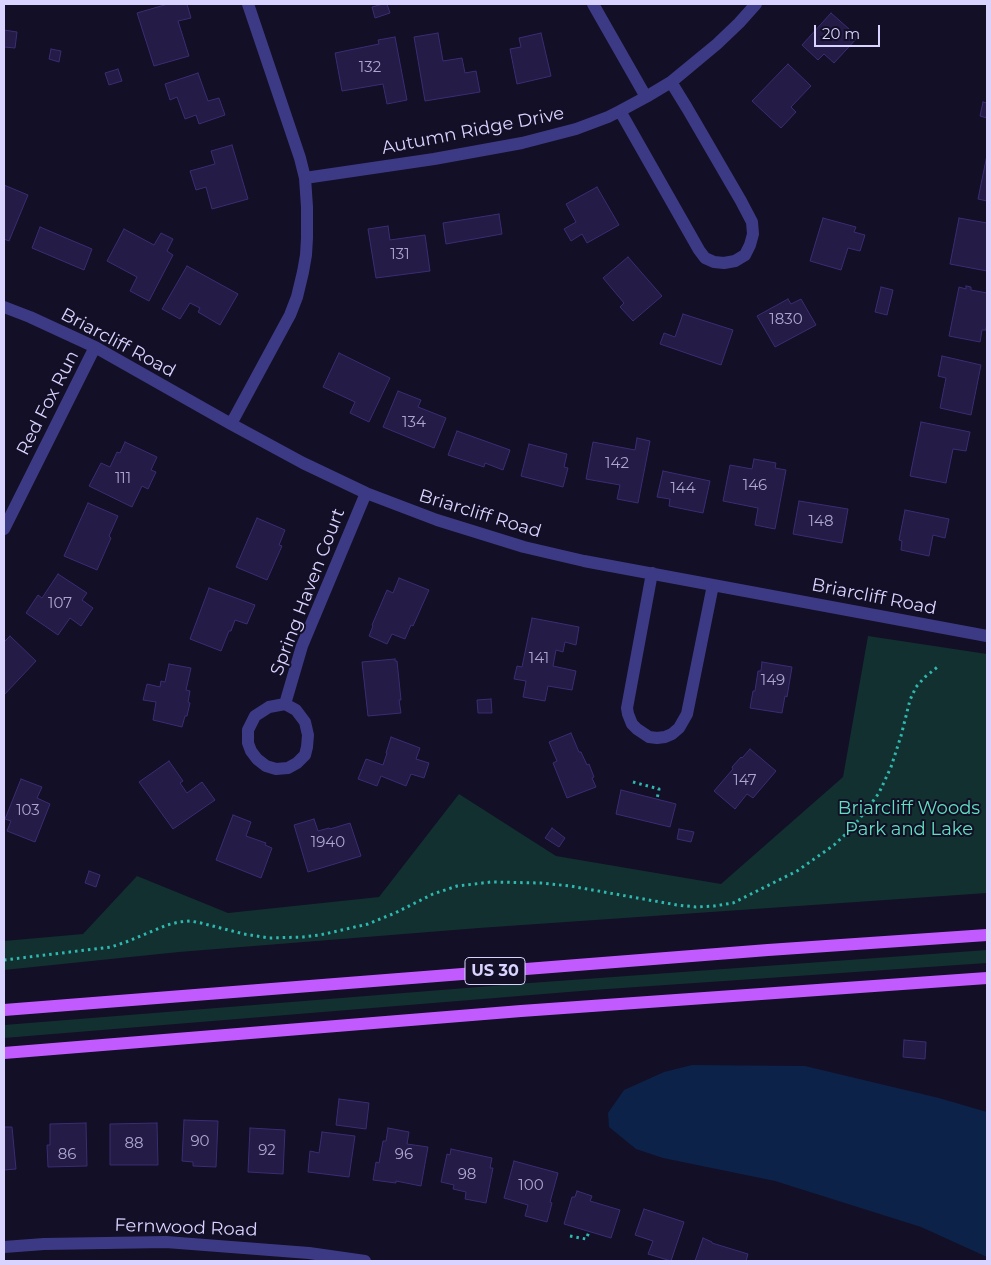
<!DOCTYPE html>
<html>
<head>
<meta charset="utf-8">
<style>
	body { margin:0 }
	#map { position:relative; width:991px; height:1265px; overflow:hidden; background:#130f26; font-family:Montserrat,sans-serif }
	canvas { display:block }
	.frame { position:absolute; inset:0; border:5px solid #d9d4ff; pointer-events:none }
	.scale { position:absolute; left:814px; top:25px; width:66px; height:22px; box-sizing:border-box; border:2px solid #d9d4ff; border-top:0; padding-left:6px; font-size:15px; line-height:18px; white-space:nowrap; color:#d9d4ff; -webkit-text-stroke:4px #130f26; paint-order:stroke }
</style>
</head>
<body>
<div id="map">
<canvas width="991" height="1265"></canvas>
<div class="frame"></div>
<div class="scale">20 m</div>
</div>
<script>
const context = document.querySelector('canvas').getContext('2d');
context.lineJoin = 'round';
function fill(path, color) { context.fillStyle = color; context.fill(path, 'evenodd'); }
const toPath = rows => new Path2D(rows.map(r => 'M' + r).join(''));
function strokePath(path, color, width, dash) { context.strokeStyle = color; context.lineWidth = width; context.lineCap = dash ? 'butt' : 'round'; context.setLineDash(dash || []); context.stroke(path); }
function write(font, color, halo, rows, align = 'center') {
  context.font = font + ' Montserrat,sans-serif'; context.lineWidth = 4; context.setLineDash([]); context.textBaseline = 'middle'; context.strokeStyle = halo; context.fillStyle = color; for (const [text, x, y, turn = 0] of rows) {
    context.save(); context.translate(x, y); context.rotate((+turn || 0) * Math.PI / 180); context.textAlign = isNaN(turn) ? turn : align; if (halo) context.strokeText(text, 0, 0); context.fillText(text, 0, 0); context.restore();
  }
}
fill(toPath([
	[868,636,987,654,987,893,479,928,179,952,4,970,4,941,83,934,137,876,228,913,379,897,459,794,556,856,721,884,843,777],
	[987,950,987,963,593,990,4,1038,4,1025,516,984]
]), '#12302f');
fill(toPath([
	[692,1065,805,1066,939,1098,987,1112,987,1257,921,1227,775,1181,663,1158,636,1149,609,1127,608,1113,624,1090,664,1072]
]), '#0c2248');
const building = toPath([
	[168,4,187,4,191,18,178,21,189,56,154,66,137,13,168,4],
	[383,4,387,4,390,13,375,18,372,7,383,4],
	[831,13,858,37,834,63,824,54,818,60,802,45,831,13],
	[4,30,17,32,15,48,4,47,4,30],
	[438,33,443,61,462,58,465,73,476,71,480,92,425,101,414,37,438,33],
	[541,33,551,76,517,84,510,49,521,47,519,38,541,33],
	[395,37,407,100,387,104,383,84,342,91,335,53,379,44,378,40,395,37],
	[51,49,61,51,59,62,49,59,51,49],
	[788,64,811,86,791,107,796,112,781,128,752,101,788,64],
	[118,69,122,81,109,85,105,73,118,69],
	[198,73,208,101,219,98,225,115,199,124,196,115,185,119,177,97,170,100,165,84,198,73],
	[983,102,987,103,987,118,980,116,983,102],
	[232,145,248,199,212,209,206,187,196,190,190,171,215,164,211,151,232,145],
	[987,155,987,201,978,199,987,155],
	[4,185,28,195,9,241,4,239,4,185],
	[597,187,619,225,587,243,582,234,571,241,564,229,576,222,566,204,597,187],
	[499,214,502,234,446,244,443,223,499,214],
	[823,218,856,227,854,232,865,235,860,251,848,248,841,270,810,261,823,218],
	[959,218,987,223,987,271,950,264,959,218],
	[388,226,390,240,425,235,430,271,376,278,368,229,388,226],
	[40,227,92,249,84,270,32,248,40,227],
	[124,229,154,245,161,233,173,239,167,251,173,255,149,301,130,291,137,277,107,261,124,229],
	[628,257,662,296,633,321,620,307,624,303,603,278,628,257],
	[187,266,238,294,220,325,198,312,200,308,190,303,180,319,162,309,187,266],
	[966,286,971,287,971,290,987,293,987,322,986,330,982,330,980,342,949,336,959,287,966,289,966,286],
	[881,287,893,290,887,315,875,312,881,287],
	[788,299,791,304,801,299,816,325,775,347,757,316,788,299],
	[683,314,733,330,721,365,660,344,664,333,675,337,683,314],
	[339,353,390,378,369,422,350,413,355,402,323,387,339,353],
	[942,356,981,365,971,415,940,408,946,378,938,376,942,356],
	[398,391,421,400,418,407,446,418,434,448,383,427,398,391],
	[921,422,970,432,966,451,953,449,946,483,910,476,921,422],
	[457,431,510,450,503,470,485,463,484,467,448,455,457,431],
	[637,438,650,441,638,503,617,499,620,485,586,479,593,442,635,450,637,438],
	[125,442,157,457,151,470,156,472,148,489,142,486,132,507,89,486,101,463,110,467,117,452,120,453,125,442],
	[529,444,567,454,564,467,568,468,563,487,521,476,529,444],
	[754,459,776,463,775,468,786,470,775,529,755,525,758,508,723,501,730,465,752,469,754,459],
	[663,471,710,481,703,513,669,506,670,499,657,497,663,471],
	[799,501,848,509,842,543,793,534,799,501],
	[88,503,118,516,109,536,111,538,97,570,64,556,88,503],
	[905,510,949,519,945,538,933,535,929,556,901,550,902,541,899,540,905,510],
	[257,518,285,530,279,545,282,546,267,580,236,567,257,518],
	[58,574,87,593,82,600,93,608,81,626,70,618,58,635,26,613,38,595,42,598,58,574],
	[399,578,429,590,413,626,411,625,405,639,392,634,387,644,369,636,373,626,372,625,387,590,393,593,399,578],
	[209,588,255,605,247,624,235,620,231,631,229,631,221,651,190,639,209,588],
	[532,618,579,627,576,645,565,642,563,652,556,650,553,666,576,671,572,690,548,686,545,701,523,697,526,681,514,679,517,666,522,667,532,618],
	[10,636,36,661,4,695,4,642,10,636],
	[395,659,395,661,397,661,401,700,399,700,401,713,368,716,362,662,395,659],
	[762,662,792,667,787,697,785,696,782,713,750,708,753,691,755,691,758,671,761,671,762,662],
	[169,664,191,668,186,690,190,691,188,702,190,703,187,716,185,716,182,727,153,720,156,702,143,700,147,684,160,687,161,681,165,682,169,664],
	[491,699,492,713,478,713,477,700,491,699],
	[571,733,579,752,581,752,587,765,589,764,594,777,592,778,596,787,567,798,553,763,557,761,549,742,571,733],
	[391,737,420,748,416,759,429,763,424,778,411,774,406,786,381,776,377,786,358,779,366,759,383,765,387,753,386,753,391,737],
	[750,749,776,771,753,798,747,794,735,809,714,791,733,769,732,767,741,757,742,758,750,749],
	[169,761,183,781,180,783,187,793,202,782,215,800,173,829,139,782,169,761],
	[21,779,42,787,37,798,50,804,35,842,7,831,11,821,5,819,21,779],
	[621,790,676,804,670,827,616,814,621,790],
	[233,815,251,822,246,836,266,843,265,845,272,848,261,878,216,860,233,815],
	[314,819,318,831,329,828,330,829,350,823,361,856,308,872,294,825,314,819],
	[552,828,565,838,559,847,545,838,552,828],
	[679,829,694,832,691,842,677,839,679,829],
	[89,871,100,875,96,887,85,883,89,871],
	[904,1040,926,1042,925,1059,903,1057,904,1040],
	[339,1099,369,1103,366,1129,336,1125,339,1099],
	[184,1120,218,1121,216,1167,193,1166,193,1162,182,1161,184,1120],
	[86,1123,87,1166,48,1167,47,1145,50,1145,50,1124,86,1123],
	[157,1123,158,1165,110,1165,110,1124,157,1123],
	[4,1127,12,1127,16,1169,4,1170,4,1127],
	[250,1128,285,1130,283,1174,248,1172,250,1128],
	[388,1128,409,1132,407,1144,428,1147,421,1186,396,1181,396,1183,373,1180,376,1162,379,1163,383,1141,386,1141,388,1128],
	[322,1132,355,1136,349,1177,308,1172,310,1151,319,1153,322,1132],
	[451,1149,492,1158,490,1168,493,1168,486,1203,465,1199,466,1192,453,1189,454,1185,441,1182,447,1154,450,1155,451,1149],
	[514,1161,558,1173,550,1202,552,1203,547,1222,525,1216,528,1205,504,1198,514,1161],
	[577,1191,592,1196,590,1201,620,1210,611,1238,564,1224,572,1197,575,1197,577,1191],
	[644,1209,684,1222,671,1261,648,1254,653,1241,635,1235,644,1209],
	[703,1238,712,1242,712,1243,748,1254,746,1261,695,1261,703,1238]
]);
fill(building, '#241b47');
strokePath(building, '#3b2d73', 1);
strokePath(toPath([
	[633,782,659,789,657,799],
	[4,960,111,947,126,942,167,925,179,922,190,921,201,923,244,934,269,938,303,937,320,935,368,924,395,913,433,894,457,886,491,882,541,883,570,886,677,905,696,907,714,906,733,903,797,871,834,845,850,830,865,812,879,793,891,767,901,736,910,700,916,687,925,677,940,665],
	[570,1236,586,1239,589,1232]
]), '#2fb8b0', 3, [2.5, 4]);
strokePath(toPath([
	[593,4,646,97],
	[620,111,699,250,705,258,714,262,724,263,735,261,745,255,750,245,753,234,752,222,741,201,687,108,671,82],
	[305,178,434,159,522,143,576,129,608,117,620,111,646,97,671,82,682,73,717,44,739,23,756,4],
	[4,307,30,317,95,347,231,424,303,463,366,493,437,520,524,547,584,561,987,636],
	[231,424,290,315,297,297,303,272,306,255,307,238,307,207,305,178,300,158,248,4],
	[4,529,95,347],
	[652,573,627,708,628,714,632,724,637,729,649,737,657,738,665,737,672,734,679,728,687,714,713,585],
	[285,704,302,646,366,493],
	[285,704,296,710,305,722,308,735,307,747,305,755,297,763,288,768,276,769,266,766,257,759,251,751,248,743,248,730,255,716,269,707,285,704],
	[4,1247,44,1244,166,1242,309,1253,365,1261]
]), '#3d3a85', 12);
strokePath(toPath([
	[4,1010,768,950,987,935],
	[4,1053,521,1011,987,978]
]), '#c25bff', 12);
write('15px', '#aca6d1', null, [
	["132",370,68],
	["131",400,255],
	["1830",786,320],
	["134",414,423],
	["142",617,464],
	["111",123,479],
	["146",755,486],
	["144",683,489],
	["148",821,522],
	["107",60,604],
	["141",539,659],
	["149",773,681],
	["147",745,781],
	["103",28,811],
	["1940",328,843],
	["90",200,1142],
	["88",134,1144],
	["92",267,1151],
	["86",67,1155],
	["96",404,1155],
	["98",467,1175],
	["100",531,1186]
]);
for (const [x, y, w] of [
	[495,971,60]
]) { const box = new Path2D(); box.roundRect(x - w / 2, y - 13.5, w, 27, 4); context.fillStyle = '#130f26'; context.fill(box); strokePath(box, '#d9d4ff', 1); }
write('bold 16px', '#d9d4ff', null, [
	["US 30",495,971]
]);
write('18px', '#d9d4ff', '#130f26', [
	["Autumn Ridge Drive",473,131,-11],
	["Briarcliff Road",118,343,28],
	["Red Fox Run",48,403,-63],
	["Briarcliff Road",480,514,17],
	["Spring Haven Court",308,592,-69],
	["Briarcliff Road",874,597,11],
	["Fernwood Road",186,1228,2]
]);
write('18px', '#5fe0c0', '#130f26', [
	["Briarcliff Woods",909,809],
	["Park and Lake",909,830]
]);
</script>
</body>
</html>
